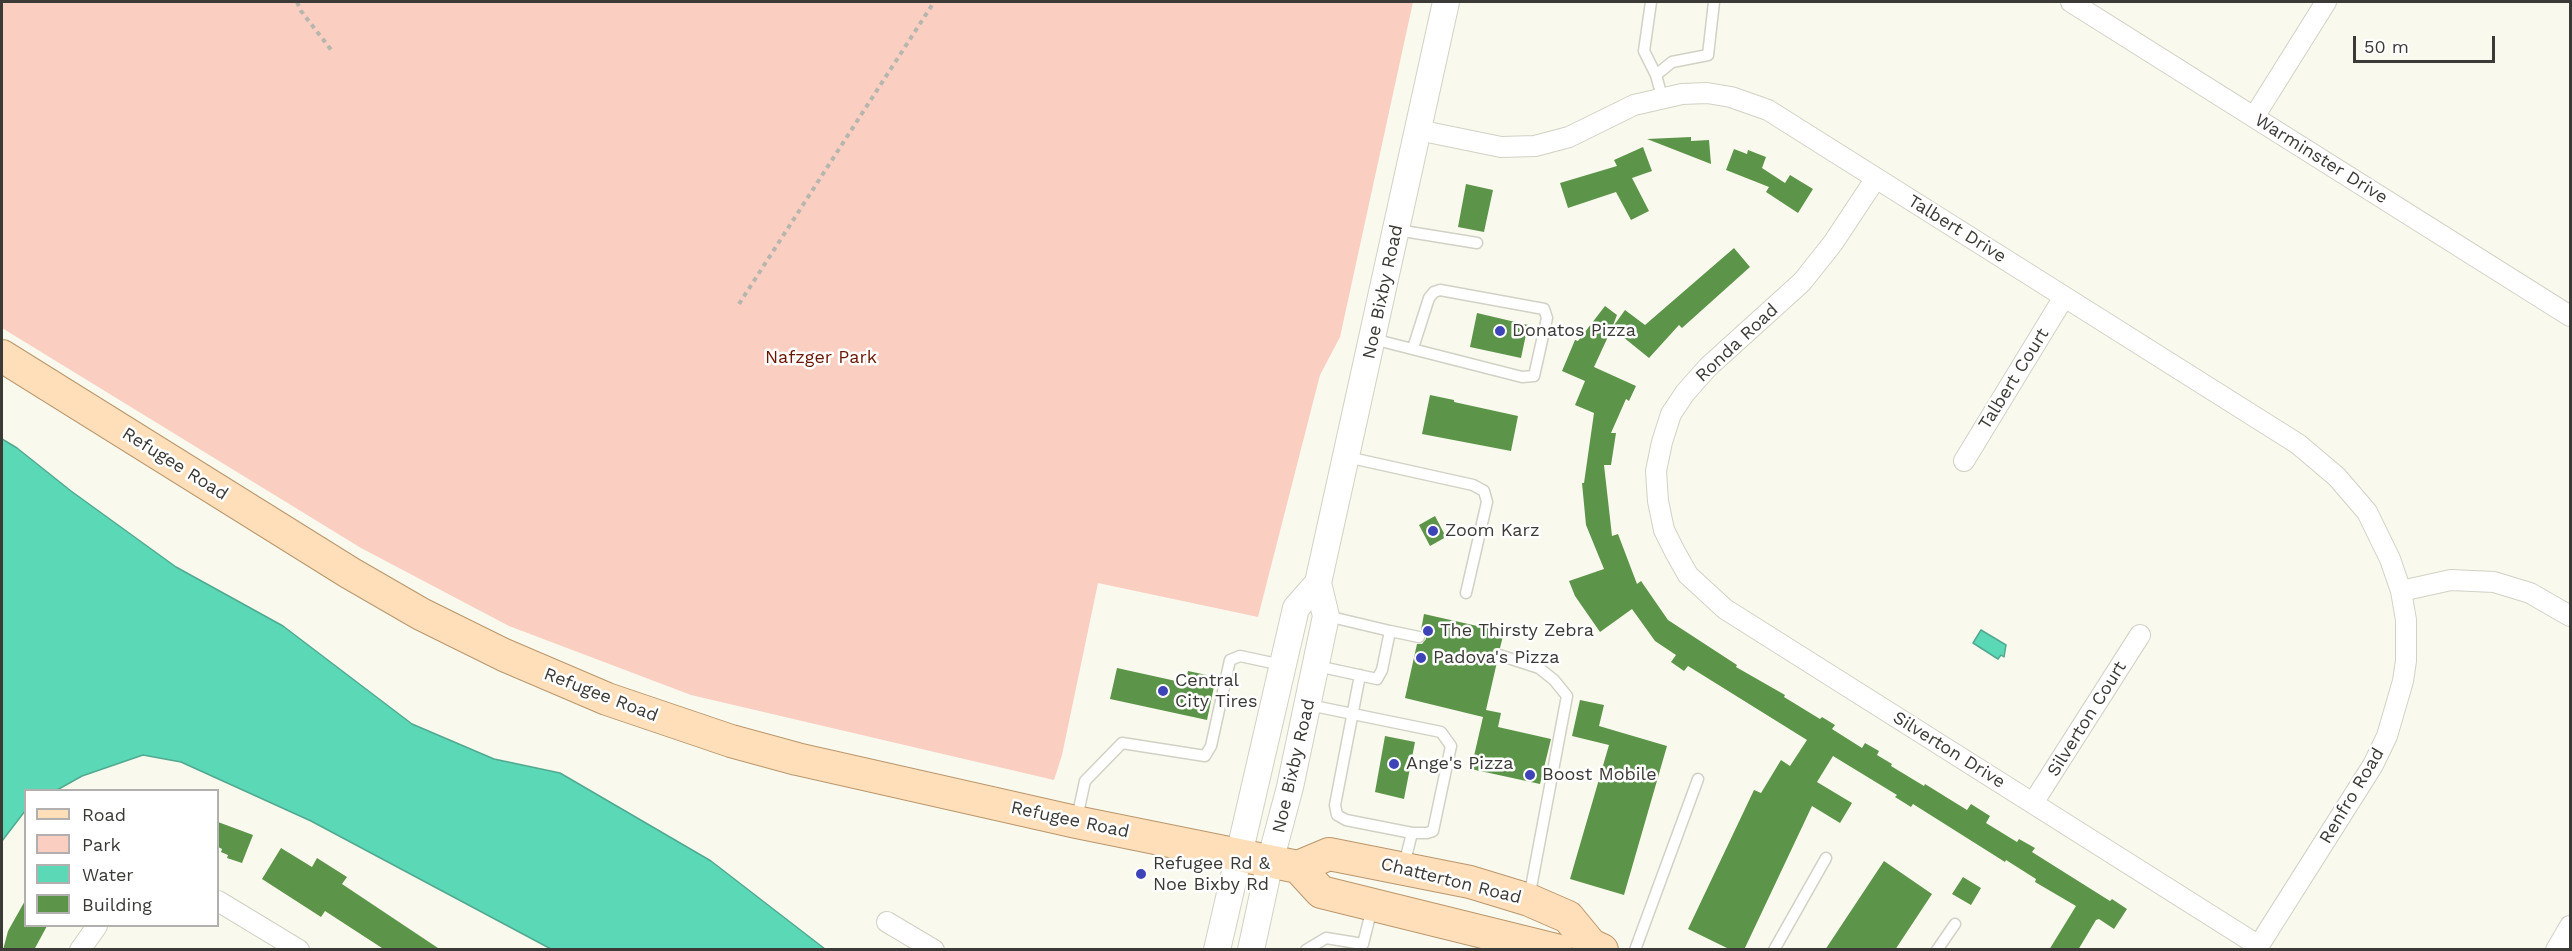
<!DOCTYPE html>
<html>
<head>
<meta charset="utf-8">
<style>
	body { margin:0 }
	#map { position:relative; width:2572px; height:951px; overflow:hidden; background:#faf9ed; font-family:"Work Sans",sans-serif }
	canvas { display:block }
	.frame { position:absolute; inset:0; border:3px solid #3b3a36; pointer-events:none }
	.legend { position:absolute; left:24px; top:789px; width:195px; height:138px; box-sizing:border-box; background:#fff; border:2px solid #b1b0af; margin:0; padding:8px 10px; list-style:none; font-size:18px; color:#3b3a36 }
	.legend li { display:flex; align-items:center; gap:12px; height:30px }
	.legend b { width:30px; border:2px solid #b1b0af }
	.scale { position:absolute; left:2353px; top:36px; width:142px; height:27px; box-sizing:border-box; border:3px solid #3b3a36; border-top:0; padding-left:8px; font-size:18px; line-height:21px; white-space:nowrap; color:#3b3a36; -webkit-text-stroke:4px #fff; paint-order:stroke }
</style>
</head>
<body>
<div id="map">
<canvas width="2572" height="951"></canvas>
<div class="frame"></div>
<ul class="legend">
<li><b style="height:8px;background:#fedfb9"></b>Road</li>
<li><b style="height:16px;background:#fbcec2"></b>Park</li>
<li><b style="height:16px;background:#5bd9b7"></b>Water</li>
<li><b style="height:16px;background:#5c9549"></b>Building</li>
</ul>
<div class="scale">50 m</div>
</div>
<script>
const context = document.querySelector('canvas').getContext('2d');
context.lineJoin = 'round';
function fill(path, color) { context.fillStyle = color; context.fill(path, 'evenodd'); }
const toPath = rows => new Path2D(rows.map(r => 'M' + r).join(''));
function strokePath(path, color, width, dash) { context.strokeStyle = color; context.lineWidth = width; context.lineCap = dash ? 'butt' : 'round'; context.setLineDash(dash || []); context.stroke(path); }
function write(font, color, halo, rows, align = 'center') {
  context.font = font + ' "Work Sans",sans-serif'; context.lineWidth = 5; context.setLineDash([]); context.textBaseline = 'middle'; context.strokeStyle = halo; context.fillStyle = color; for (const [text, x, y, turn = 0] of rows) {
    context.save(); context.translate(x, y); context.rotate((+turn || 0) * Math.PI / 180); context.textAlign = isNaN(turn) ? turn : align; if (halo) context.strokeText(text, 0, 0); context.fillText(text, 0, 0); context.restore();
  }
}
fill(toPath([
	[2,2,1413,2,1340,337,1320,375,1258,617,1098,583,1062,755,1054,780,691,695,509,626,361,548,2,328]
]), '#fbcec2');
const water = toPath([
	[2,439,17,448,71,491,176,567,283,626,412,724,494,759,560,773,711,861,825,949,551,949,311,821,181,762,143,755,82,776,57,790,26,790,25,811,2,841,2,439],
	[1981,630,2006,645,2004,657,2001,655,1998,659,1973,643,1981,630]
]);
fill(water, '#5bd9b7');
strokePath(water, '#51a990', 1.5);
fill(toPath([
	[1691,137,1691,141,1709,140,1711,164,1647,139],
	[1643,147,1652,171,1632,178,1649,211,1631,220,1616,192,1568,208,1560,183,1617,166,1614,160],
	[1734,149,1747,154,1748,150,1766,157,1762,168,1785,183,1790,175,1813,189,1798,213,1766,192,1769,187,1726,170],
	[1466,184,1493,190,1484,232,1458,227],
	[1734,248,1750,267,1682,328,1679,325,1649,358,1612,328,1594,367,1636,386,1629,401,1626,399,1611,433,1616,433,1611,465,1604,465,1612,536,1618,534,1637,584,1641,581,1668,620,1737,665,1736,667,1785,695,1784,697,1820,719,1822,717,1835,725,1832,729,1862,748,1865,743,1879,751,1877,755,1892,764,1891,766,1924,786,1925,784,1967,810,1971,804,1990,816,1986,823,2017,842,2019,839,2035,848,2032,852,2110,901,2112,899,2127,909,2114,929,2099,919,2096,920,2078,950,2049,950,2076,906,2035,882,2036,879,2006,860,2005,862,1913,804,1911,807,1895,797,1897,795,1833,756,1817,782,1852,803,1840,823,1812,806,1744,950,1731,950,1688,929,1754,790,1761,793,1781,760,1790,766,1807,740,1688,666,1684,671,1671,662,1676,655,1655,641,1632,609,1600,632,1575,596,1569,581,1604,569,1586,525,1582,483,1584,483,1594,413,1575,405,1585,381,1562,371,1575,340,1578,341,1605,306,1617,315,1612,328,1625,310,1645,325],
	[1477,313,1528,325,1521,358,1470,347],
	[1430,395,1454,400,1454,402,1518,416,1511,451,1422,434],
	[1435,516,1446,537,1430,546,1419,525],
	[1424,614,1504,632,1500,648,1494,649,1492,653,1493,660,1497,662,1486,710,1501,713,1498,727,1551,739,1540,784,1471,769,1483,717,1405,698,1417,644,1422,644,1426,639,1426,634,1421,630],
	[1117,668,1185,683,1188,671,1216,677,1207,720,1110,699],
	[1580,700,1604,705,1599,726,1667,746,1624,895,1570,879,1609,745,1572,736],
	[1385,736,1415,742,1404,799,1375,792],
	[218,822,253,835,242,863,227,858,228,855,221,852,222,849,218,847],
	[281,848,312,867,317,858,347,877,342,884,441,950,385,950,325,911,321,917,262,879],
	[1884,861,1932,894,1895,950,1825,950],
	[1963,877,1981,888,1971,905,1952,894],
	[26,899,26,926,47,926,34,950,3,950,8,931]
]), '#5c9549');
const service = toPath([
	[1651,2,1644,51,1656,75,1662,97],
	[1656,75,1672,62,1708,55,1714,2],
	[1397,230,1477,243],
	[1373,339,1522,377,1534,376,1547,318,1544,309,1440,290,1434,292,1429,298,1413,348],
	[1347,457,1473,485,1484,491,1487,502,1466,593],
	[1390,631,1419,637],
	[1499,655,1539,668,1554,680,1567,696,1529,898],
	[1317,666,1377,679,1382,670,1390,631,1327,616],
	[1360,675,1335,805,1337,815,1346,820,1412,833],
	[1309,705,1441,732,1451,746,1433,831,1427,833,1412,833,1404,865],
	[1077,818,1085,781,1122,743,1205,756,1211,746,1230,660,1240,656,1282,665],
	[1306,950,1326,938,1363,944,1372,908],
	[1635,950,1698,779],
	[1774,950,1826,858],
	[1937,950,1955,924]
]);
const minor = toPath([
	[2071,2,2570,316],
	[2254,117,2326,2],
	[1418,130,1501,147,1535,146,1569,137,1634,105,1682,94,1707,93,1731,97,1768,110,2298,444,2337,477,2367,512,2390,559,2401,591,2406,620,2406,661,2403,681,2387,736,2373,765,2256,950],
	[1876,178,1833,243,1802,282,1708,367,1685,393,1671,414,1662,442,1656,471,1658,501,1664,530,1675,552,1688,575,1725,609,2259,946],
	[1964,461,2064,297],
	[2401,591,2451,580,2494,582,2530,593,2570,616],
	[2033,803,2140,635],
	[218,901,299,950],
	[887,922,934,950],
	[80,950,97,926],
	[2556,950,2570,926]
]);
const tertiary = toPath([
	[1217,950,1296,608,1318,583,1446,2],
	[1251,950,1270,862,1290,787,1326,616,1318,583]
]);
const primary = toPath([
	[2,356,350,573,421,614,504,655,607,699,731,741,797,759,1076,822,1298,867,1329,854,1470,882,1529,900,1568,917,1591,945,1602,950],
	[1298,867,1321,892,1556,950]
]);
strokePath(service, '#d1d1c5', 13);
strokePath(minor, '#d1d1c5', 22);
strokePath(tertiary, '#d1d1c5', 28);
strokePath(primary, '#ba976d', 34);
strokePath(toPath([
	[297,2,301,11,332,51],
	[739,304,934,2]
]), '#b7b6ad', 4, [4.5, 4.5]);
strokePath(service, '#fff', 10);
strokePath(minor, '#fff', 20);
strokePath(tertiary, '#fff', 26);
strokePath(primary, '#fedfb9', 32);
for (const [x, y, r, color] of [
	[1500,331,6,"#3e44b8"],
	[1433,531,6,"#3e44b8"],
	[1428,631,6,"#3e44b8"],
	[1421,658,6,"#3e44b8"],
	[1163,691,6,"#3e44b8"],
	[1394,764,6,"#3e44b8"],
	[1530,775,6,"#3e44b8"],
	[1141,874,6,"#3e44b8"]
]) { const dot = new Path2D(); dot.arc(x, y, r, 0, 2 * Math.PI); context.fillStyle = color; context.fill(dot); strokePath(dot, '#fff', 2); }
write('18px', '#3b3a36', '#fff', [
	["Warminster Drive",2321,159,32],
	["Talbert Drive",1957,229,32],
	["Noe Bixby Road",1383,292,-78],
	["Ronda Road",1737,343,-43],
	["Talbert Court",2014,379,-58],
	["Refugee Road",175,464,32],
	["Refugee Road",601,695,21],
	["Silverton Court",2087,719,-58],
	["Silverton Drive",1949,750,32],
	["Noe Bixby Road",1294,766,-77],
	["Renfro Road",2352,796,-59],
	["Refugee Road",1070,820,12],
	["Chatterton Road",1451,881,14]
]);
write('18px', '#3b3a36', '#fff', [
	["Donatos Pizza",1512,331],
	["Zoom Karz",1445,531],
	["The Thirsty Zebra",1440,631],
	["Padova's Pizza",1433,658],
	["Central",1175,681],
	["City Tires",1175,702],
	["Ange's Pizza",1406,764],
	["Boost Mobile",1542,775],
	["Refugee Rd &",1153,864],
	["Noe Bixby Rd",1153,885]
], 'left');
write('18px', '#6b1600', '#fff', [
	["Nafzger Park",821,358]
]);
</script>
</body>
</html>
